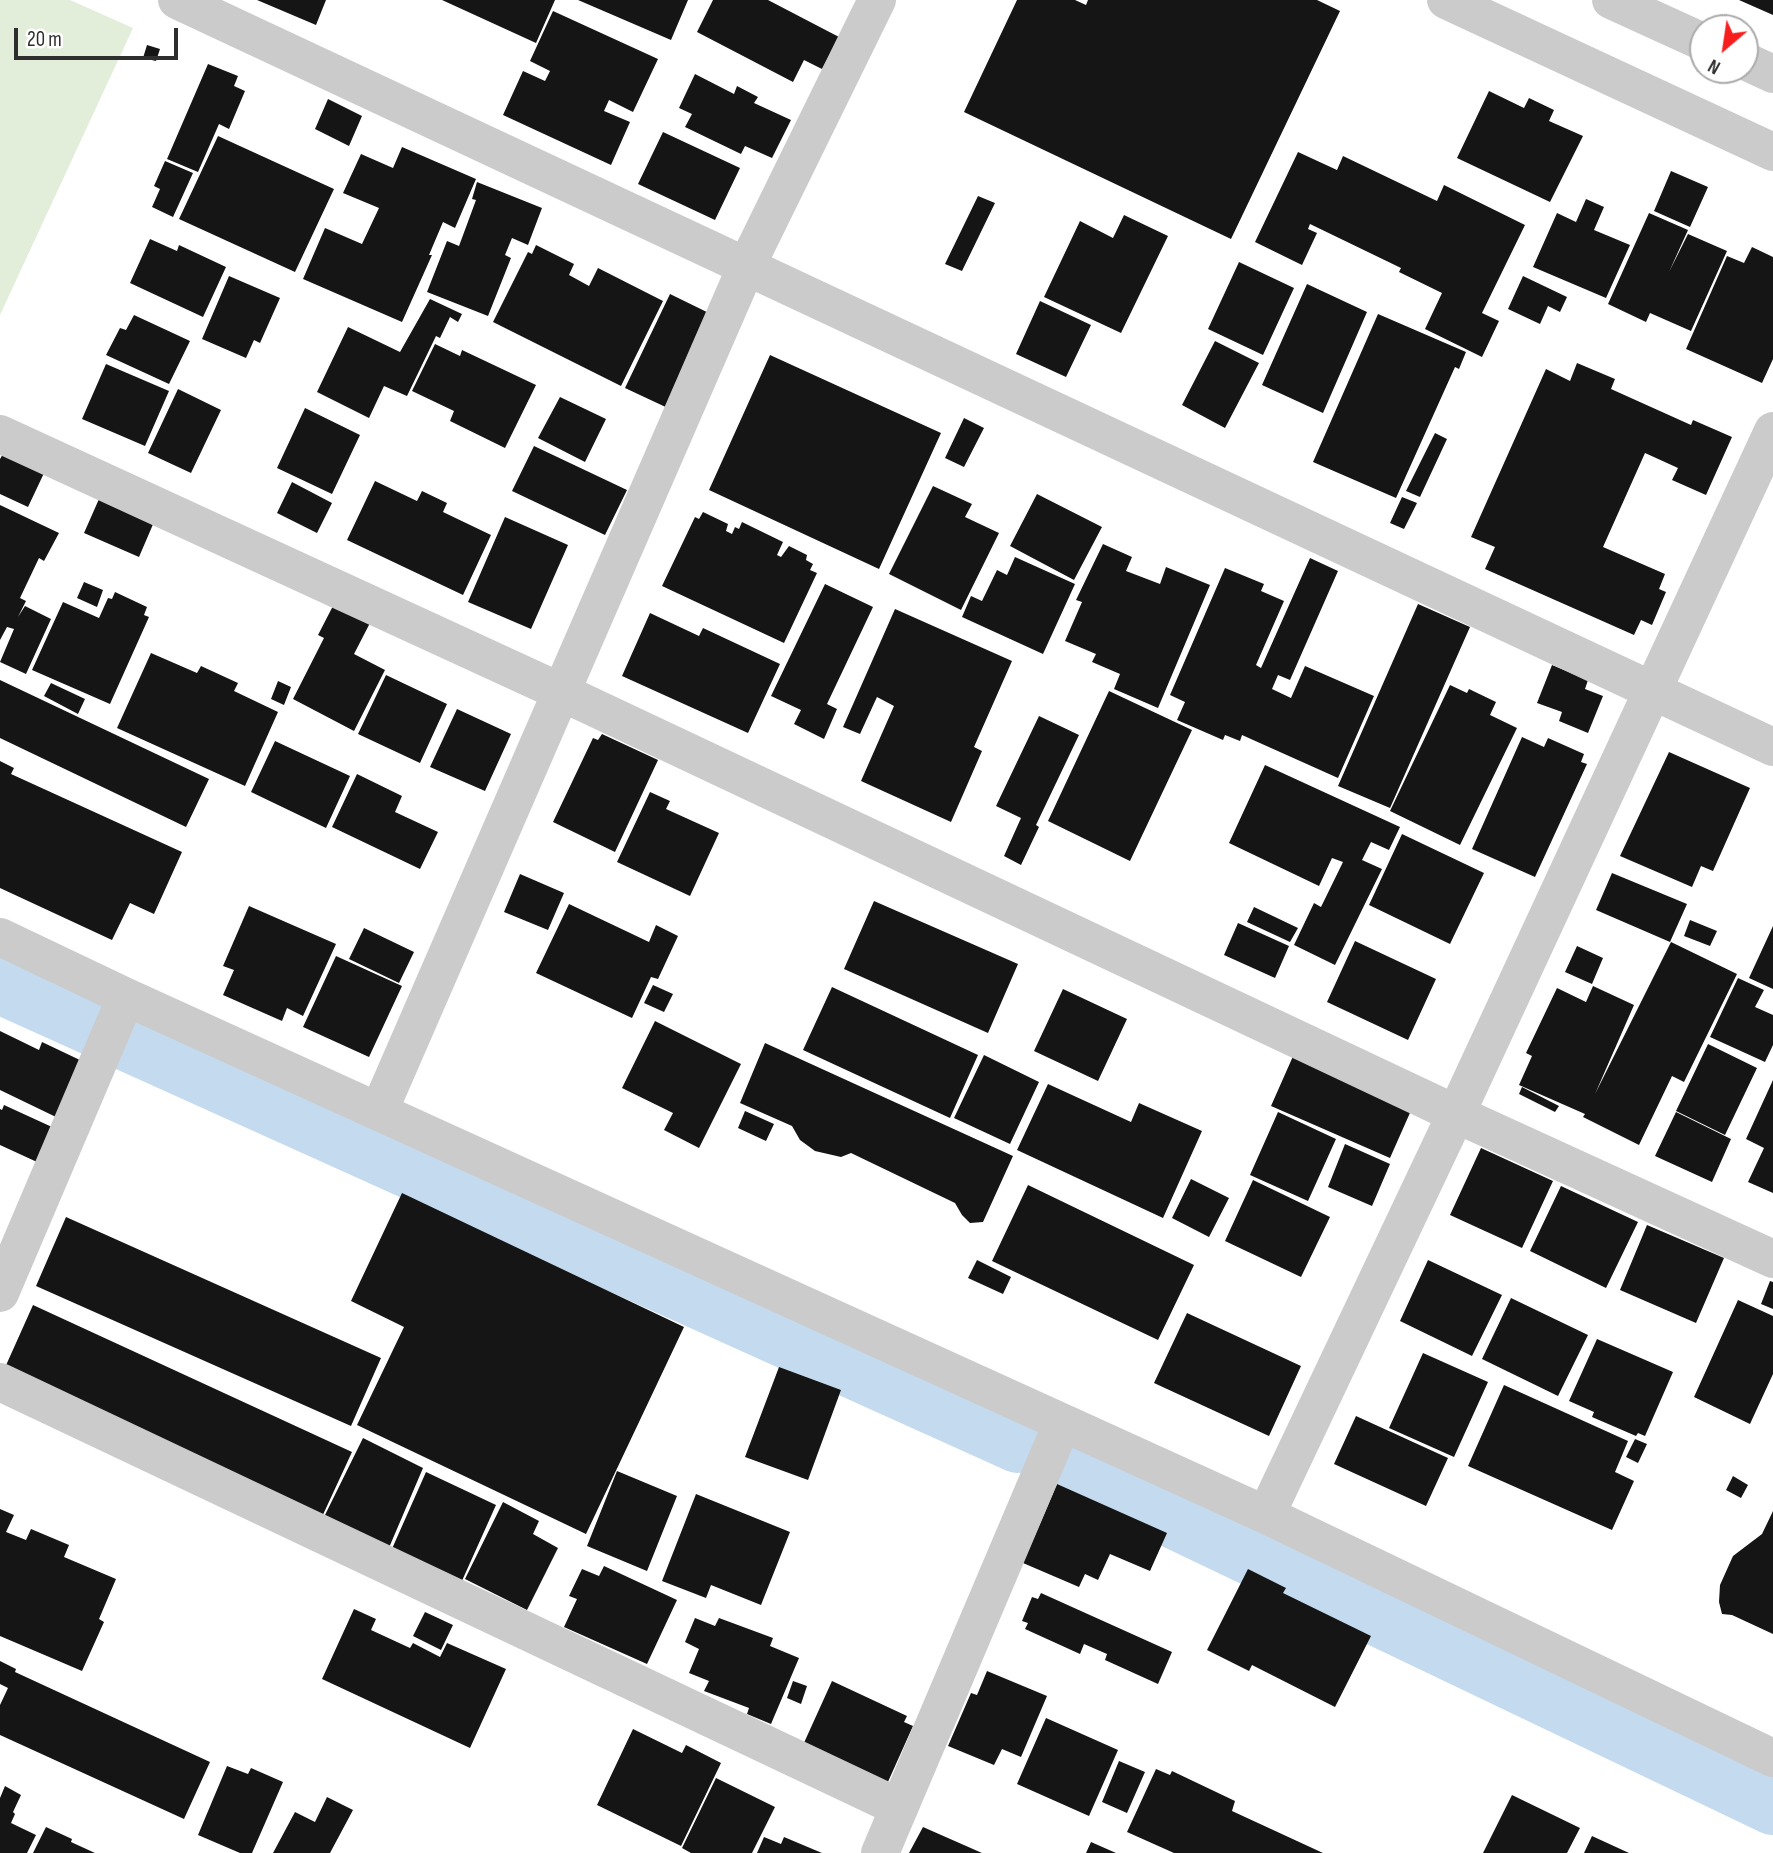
<!DOCTYPE html>
<html>
<head>
<meta charset="utf-8">
<style>
	body { margin:0 }
	#map { position:relative; width:1773px; height:1853px; overflow:hidden; background:#fff; font-family:"Sofia Sans Condensed",sans-serif }
	canvas { display:block }
	.north { position:absolute; left:1689px; top:14px; width:70px; height:70px; box-sizing:border-box; background:#fff; border:2px solid #ababab; border-radius:50%; rotate:209deg; font-size:19px; font-weight:700; line-height:28px; text-align:center; color:#2e2e2e }
	.north::after { content:''; display:block; margin:auto; width:24px; height:32px; background:#f61f1e; clip-path:polygon(50% 0,100% 100%,50% 72%,0 100%) }
	.scale { position:absolute; left:14px; top:28px; width:164px; height:32px; box-sizing:border-box; border:4px solid #2e2e2e; border-top:0; padding-left:9px; font-size:21px; line-height:24px; white-space:nowrap; color:#2e2e2e; -webkit-text-stroke:5px #fff; paint-order:stroke }
</style>
</head>
<body>
<div id="map">
<canvas width="1773" height="1853"></canvas>
<div class="north">N</div>
<div class="scale">20 m</div>
</div>
<script>
const context = document.querySelector('canvas').getContext('2d');
context.lineJoin = 'round';
function fill(path, color) { context.fillStyle = color; context.fill(path, 'evenodd'); }
const toPath = rows => new Path2D(rows.map(r => 'M' + r).join(''));
function strokePath(path, color, width, dash) { context.strokeStyle = color; context.lineWidth = width; context.lineCap = dash ? 'butt' : 'round'; context.setLineDash(dash || []); context.stroke(path); }
fill(toPath([
	[0,0,70,0,133,28,0,315]
]), '#e2edda');
strokePath(toPath([
	[0,985,1018,1444],
	[1068,1469,1773,1806]
]), '#c4dbef', 58);
fill(toPath([
	[257,0,326,0,316,25],
	[442,0,555,0,536,43],
	[578,0,688,0,671,40],
	[713,0,768,0,839,37,822,69,804,60,793,82,697,32],
	[1017,0,1075,0,1086,5,1088,0,1317,0,1340,11,1231,239,964,112],
	[1739,0,1773,0,1773,15],
	[553,11,658,59,633,112,609,100,604,111,630,122,611,165,503,115,523,71,545,81,550,71,530,61],
	[147,45,160,49,156,61,143,58],
	[208,64,238,76,234,86,245,91,229,129,219,124,198,172,167,159],
	[695,74,734,94,737,86,758,97,754,103,791,120,772,158,745,146,741,154,685,127,692,114,679,108],
	[1489,91,1524,108,1529,98,1554,110,1549,121,1583,136,1550,202,1457,158],
	[328,99,362,116,349,146,315,129],
	[663,132,740,168,715,220,638,184],
	[218,136,334,189,295,272,179,219],
	[402,147,476,179,455,228,443,222,429,255,432,255,402,322,303,279,325,228,362,244,379,208,343,193,361,154,393,168],
	[1298,152,1337,170,1343,156,1437,201,1444,185,1525,225,1482,313,1499,321,1482,357,1425,329,1442,293,1399,272,1401,268,1310,224,1308,229,1317,233,1302,265,1255,242],
	[165,161,193,173,173,217,152,207,160,189,154,186],
	[1671,171,1708,187,1690,227,1654,211],
	[477,182,542,208,528,245,512,238,505,255,511,258,488,316,427,292,447,241,459,246,476,200,472,199],
	[978,196,995,203,962,271,945,264],
	[1586,199,1604,207,1594,230,1630,245,1606,298,1533,267,1557,213,1576,222],
	[1649,213,1688,230,1669,272,1688,234,1727,251,1691,331,1650,313,1646,322,1608,304],
	[1124,215,1168,236,1121,333,1044,297,1080,221,1113,238],
	[150,239,177,251,179,245,226,267,203,317,130,283],
	[536,245,574,264,569,275,589,286,598,268,663,301,621,386,493,322,528,252,532,254],
	[1752,247,1773,257,1773,359,1762,383,1686,349,1727,256,1744,263],
	[1239,262,1294,288,1263,355,1208,329],
	[229,276,280,298,260,343,254,340,246,358,202,339],
	[1523,276,1567,297,1560,312,1548,306,1540,324,1508,309],
	[1307,284,1367,312,1323,413,1262,385],
	[670,294,717,317,672,410,625,388],
	[430,299,462,314,458,322,450,317,440,338,436,336,407,396,384,386,369,418,317,392,348,327,400,352],
	[1040,301,1091,325,1066,377,1016,354],
	[1378,314,1466,352,1459,369,1455,367,1396,498,1313,462],
	[134,315,190,341,169,384,106,355,120,328,126,330],
	[1215,341,1259,363,1225,428,1182,405],
	[435,344,460,356,462,350,536,385,505,448,450,421,454,411,412,391],
	[770,355,941,433,879,569,709,490],
	[1577,363,1615,379,1611,389,1691,425,1693,420,1732,437,1706,495,1672,480,1678,468,1645,453,1603,547,1665,574,1659,589,1666,592,1652,625,1641,620,1634,635,1485,569,1495,547,1471,537,1546,369,1570,381],
	[106,364,169,391,145,446,82,419],
	[178,389,221,410,191,473,148,453],
	[560,397,606,419,585,462,538,438],
	[305,408,360,435,332,494,277,468],
	[964,418,984,428,964,467,945,458],
	[1435,433,1447,439,1420,497,1406,491],
	[534,446,627,490,605,535,512,491],
	[4,452,45,471,28,507,0,494,0,459],
	[375,481,417,501,422,491,447,503,443,512,491,535,463,595,347,540],
	[292,482,332,503,317,533,277,513],
	[933,486,972,504,965,517,999,533,961,610,889,574],
	[1037,494,1102,527,1074,580,1010,546],
	[1402,497,1417,503,1404,529,1390,523],
	[99,499,154,522,139,557,84,533],
	[0,505,59,533,44,561,39,558,20,598,26,601,18,617,25,606,51,619,26,674,0,662,14,629,7,627,0,640],
	[703,512,728,524,726,531,732,534,735,527,739,529,742,522,783,542,777,555,781,557,789,546,807,555,806,560,813,564,810,570,817,573,784,643,662,586,695,517,699,519],
	[505,517,568,545,531,629,468,602],
	[1103,544,1132,557,1126,571,1160,584,1166,567,1210,585,1158,708,1114,689,1120,674,1092,662,1096,654,1065,641,1082,602,1076,600],
	[1015,557,1075,584,1043,654,962,617,971,596,982,601,997,570,1007,575],
	[1310,558,1338,571,1290,680,1278,675,1272,689,1291,698,1305,666,1374,696,1338,778,1242,735,1240,741,1225,735,1223,740,1177,720,1185,702,1170,695,1225,568,1264,584,1261,591,1284,601,1256,665,1261,668],
	[84,582,103,590,97,607,77,598],
	[825,584,873,607,827,704,837,709,824,739,794,724,801,710,771,696],
	[115,592,147,607,144,615,149,617,110,704,32,670,63,602,99,618,108,598,112,599],
	[334,604,370,623,354,654,385,670,354,731,293,699,324,638,318,635],
	[1418,604,1470,627,1390,808,1338,786],
	[895,609,1012,661,974,747,982,751,951,822,861,781,894,706,877,697,860,734,843,727],
	[650,613,699,636,703,628,780,664,748,733,622,676],
	[151,653,197,673,201,666,238,683,234,691,278,712,245,786,117,728],
	[1552,665,1588,680,1585,689,1603,696,1588,733,1559,721,1562,712,1537,703],
	[386,675,447,704,420,763,358,734],
	[0,680,209,779,186,827,0,738],
	[278,681,291,687,284,705,271,699],
	[51,683,85,699,78,714,44,696],
	[1450,685,1467,693,1469,689,1496,702,1490,715,1517,728,1460,845,1390,811],
	[1109,691,1192,730,1130,861,1048,821],
	[457,709,511,734,485,791,430,767],
	[1039,716,1079,735,1036,825,1039,827,1021,865,1004,856,1021,818,996,806],
	[602,734,658,760,615,852,553,822,593,738,598,740],
	[1522,737,1544,747,1548,738,1584,754,1581,762,1587,764,1535,877,1472,849],
	[275,741,350,776,326,828,251,792],
	[1669,752,1750,788,1713,871,1701,866,1692,887,1620,856],
	[0,761,14,768,11,774,182,852,154,914,130,903,112,940,0,888],
	[1265,765,1400,827,1389,850,1371,842,1362,860,1382,869,1335,965,1294,945,1314,903,1321,907,1343,862,1332,858,1319,886,1229,843],
	[357,774,402,796,395,812,438,832,420,869,332,827],
	[650,792,670,801,666,809,719,833,690,896,617,862],
	[1402,834,1484,873,1450,944,1369,905],
	[1612,873,1687,904,1670,942,1596,910],
	[520,874,564,893,548,930,504,912],
	[874,901,1018,964,988,1033,844,969],
	[569,904,649,942,656,925,678,936,658,979,651,977,632,1018,536,973],
	[249,906,336,944,303,1016,287,1008,282,1021,223,995,234,970,223,966],
	[1254,907,1298,928,1290,942,1247,922],
	[1690,920,1717,931,1710,946,1684,936],
	[1238,923,1289,946,1275,978,1224,955],
	[1773,926,1773,989,1749,978],
	[364,928,414,952,399,983,349,959],
	[1355,941,1436,979,1408,1040,1327,1002],
	[1671,942,1737,974,1684,1082,1672,1076,1639,1145,1583,1117,1585,1114,1519,1085,1532,1056,1526,1053,1557,988,1586,1002,1593,986,1634,1005,1595,1094],
	[1577,946,1603,958,1592,984,1565,972],
	[336,956,402,986,369,1057,303,1027],
	[1738,978,1764,990,1755,1007,1773,1015,1773,1045,1765,1062,1710,1037],
	[653,985,673,994,664,1012,644,1003],
	[832,987,978,1055,950,1118,803,1050],
	[1063,989,1127,1019,1098,1081,1034,1051],
	[655,1021,741,1064,699,1148,664,1130,673,1113,622,1088],
	[0,1031,39,1050,42,1042,82,1061,56,1117,0,1090],
	[765,1043,1013,1156,983,1222,970,1223,962,1215,955,1203,851,1153,841,1157,815,1151,800,1140,792,1126,740,1103],
	[1708,1044,1757,1068,1725,1135,1676,1111],
	[1294,1054,1413,1106,1390,1158,1271,1106],
	[984,1055,1039,1082,1010,1144,954,1118],
	[1773,1080,1773,1193,1748,1182,1764,1148,1746,1139],
	[1048,1084,1131,1122,1139,1103,1202,1131,1163,1218,1017,1150],
	[1522,1087,1559,1106,1555,1112,1519,1094],
	[4,1105,52,1127,37,1162,0,1145,0,1109,2,1110],
	[745,1111,774,1124,766,1141,738,1128],
	[1278,1112,1336,1139,1308,1201,1250,1175],
	[1676,1112,1731,1139,1712,1182,1655,1156],
	[1345,1144,1390,1164,1372,1206,1328,1187],
	[1481,1148,1553,1181,1522,1248,1450,1215],
	[1191,1179,1229,1198,1209,1237,1172,1218],
	[1253,1180,1330,1217,1301,1277,1225,1241],
	[1028,1185,1194,1265,1158,1340,992,1261],
	[1561,1186,1638,1222,1606,1288,1530,1251],
	[402,1193,684,1327,586,1534,357,1425,404,1327,351,1301],
	[66,1217,381,1358,351,1426,36,1286],
	[1647,1225,1724,1258,1696,1323,1620,1290],
	[977,1260,1011,1277,1003,1294,968,1278],
	[1428,1260,1502,1295,1472,1356,1400,1321],
	[1770,1281,1773,1282,1773,1309,1761,1304],
	[1511,1298,1588,1335,1558,1396,1482,1359],
	[1738,1300,1773,1316,1773,1374,1750,1424,1694,1397],
	[33,1305,352,1452,321,1519,3,1372],
	[1187,1313,1301,1366,1269,1436,1154,1383],
	[1597,1339,1673,1372,1645,1436,1638,1433,1636,1436,1592,1417,1594,1412,1569,1401],
	[1423,1353,1488,1382,1454,1457,1389,1428],
	[779,1367,841,1390,808,1480,745,1457],
	[1504,1385,1628,1441,1615,1472,1634,1481,1612,1530,1468,1466],
	[1356,1416,1448,1458,1426,1506,1334,1464],
	[363,1438,423,1468,388,1550,324,1517],
	[1635,1439,1647,1444,1638,1463,1626,1457],
	[617,1471,677,1496,647,1571,587,1546],
	[426,1472,496,1505,461,1583,391,1551],
	[1733,1476,1748,1485,1741,1498,1726,1490],
	[1057,1484,1167,1533,1150,1571,1110,1554,1098,1580,1085,1574,1079,1587,1023,1563],
	[696,1494,790,1532,761,1605,711,1585,706,1598,662,1581],
	[503,1502,539,1521,533,1534,558,1548,527,1610,465,1579],
	[0,1509,14,1515,6,1532,26,1540,31,1529,69,1545,64,1557,116,1579,99,1619,104,1622,82,1671,0,1636],
	[1773,1511,1773,1634,1732,1615,1722,1614,1719,1602,1720,1585,1733,1556,1762,1534],
	[604,1566,677,1600,647,1664,564,1627,577,1599,569,1596,582,1569,599,1576],
	[1248,1569,1286,1588,1283,1593,1371,1636,1335,1707,1252,1665,1249,1671,1207,1650],
	[1041,1593,1172,1652,1158,1684,1105,1660,1107,1654,1084,1644,1080,1654,1025,1629,1028,1623,1022,1621,1032,1597,1038,1599],
	[354,1609,376,1619,371,1630,410,1648,413,1643,440,1657,447,1643,506,1669,470,1748,322,1679],
	[425,1612,453,1625,441,1650,413,1636],
	[695,1618,715,1626,719,1618,773,1638,770,1646,799,1658,771,1724,747,1714,749,1708,704,1691,709,1681,689,1673,699,1649,685,1642],
	[0,1661,16,1669,15,1672,210,1762,184,1819,0,1735,0,1705,8,1688,0,1684],
	[987,1671,1047,1696,1021,1757,1002,1749,994,1765,948,1746,971,1693,977,1695],
	[793,1681,807,1686,801,1704,787,1698],
	[832,1681,907,1716,904,1722,913,1726,887,1784,803,1745],
	[1046,1718,1118,1750,1089,1816,1017,1784],
	[633,1729,682,1753,686,1745,721,1763,681,1846,597,1805],
	[1119,1761,1145,1772,1127,1813,1102,1802],
	[227,1766,248,1774,251,1768,283,1782,252,1853,240,1853,198,1835],
	[1156,1769,1170,1775,1172,1771,1235,1801,1232,1811,1323,1853,1174,1853,1127,1832],
	[716,1778,775,1807,752,1853,691,1853,682,1848],
	[5,1786,21,1795,13,1812,15,1814,11,1823,36,1835,27,1853,0,1853,0,1798],
	[1512,1795,1580,1828,1567,1853,1483,1853],
	[327,1797,353,1810,330,1853,273,1853,295,1812,315,1822],
	[46,1827,72,1839,71,1842,95,1853,33,1853],
	[923,1827,982,1853,909,1853],
	[1592,1836,1629,1853,1584,1853],
	[764,1837,781,1844,784,1837,822,1853,757,1853],
	[1091,1842,1116,1853,1086,1853]
]), '#151515');
strokePath(toPath([
	[177,0,1773,747],
	[1446,0,1773,152],
	[1611,0,1703,42],
	[1745,61,1773,74],
	[0,434,561,692,1456,1114,1773,1259],
	[0,937,126,997,1266,1515,1773,1758],
	[379,1111,747,265,877,0],
	[0,1293,126,997],
	[0,1382,898,1807],
	[1266,1515,1456,1114,1773,431],
	[880,1853,1062,1424]
]), '#cbcbcb', 38);
</script>
</body>
</html>
